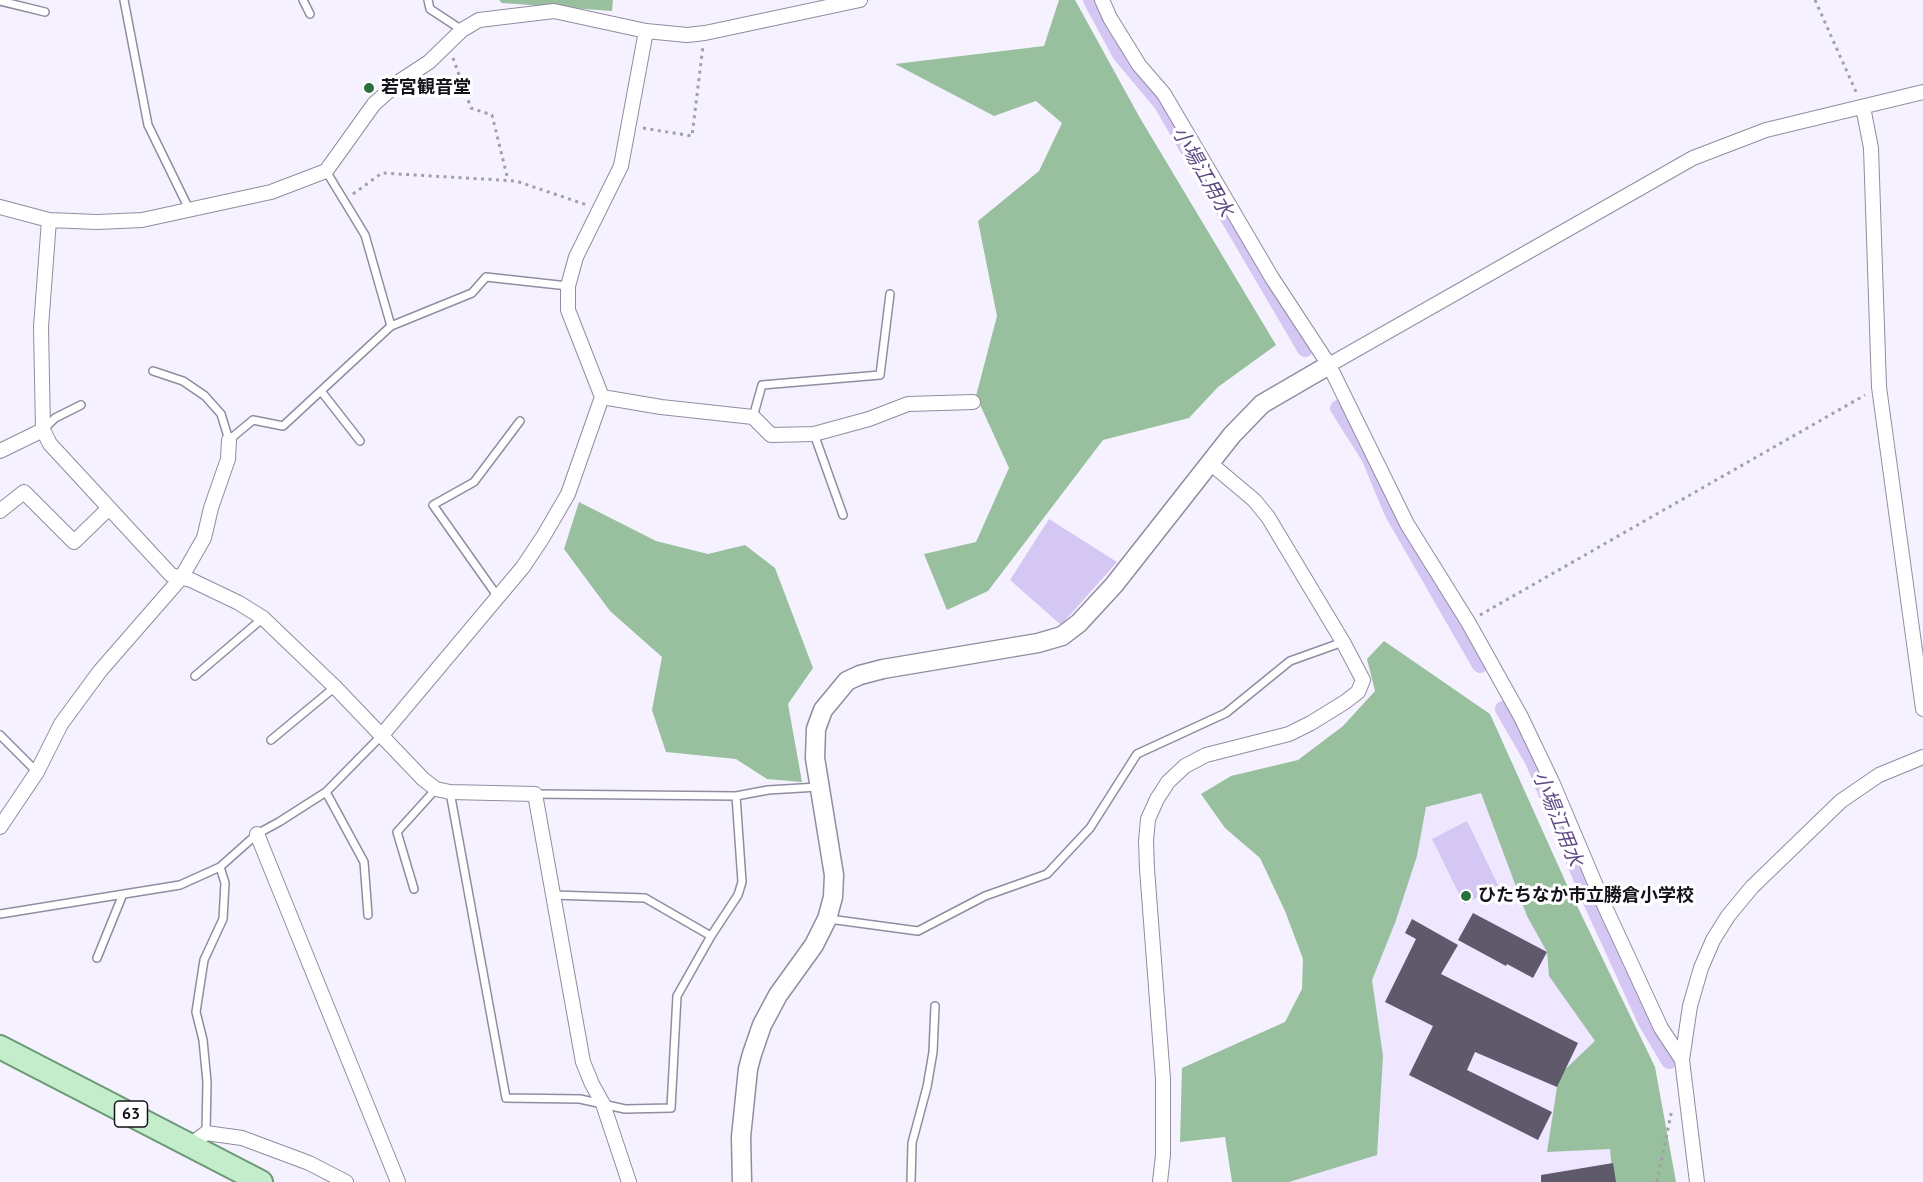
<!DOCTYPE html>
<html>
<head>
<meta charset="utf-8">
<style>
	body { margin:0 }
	canvas { display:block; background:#f5f1fe }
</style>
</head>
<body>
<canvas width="1923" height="1182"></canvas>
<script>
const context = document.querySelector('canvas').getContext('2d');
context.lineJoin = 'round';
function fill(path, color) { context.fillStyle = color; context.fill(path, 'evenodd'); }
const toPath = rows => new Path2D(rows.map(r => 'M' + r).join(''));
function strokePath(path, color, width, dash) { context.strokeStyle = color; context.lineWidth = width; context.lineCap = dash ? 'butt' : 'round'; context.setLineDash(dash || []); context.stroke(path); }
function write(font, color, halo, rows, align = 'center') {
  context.font = font + ' "PT Sans","Noto Sans JP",sans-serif'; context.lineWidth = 6; context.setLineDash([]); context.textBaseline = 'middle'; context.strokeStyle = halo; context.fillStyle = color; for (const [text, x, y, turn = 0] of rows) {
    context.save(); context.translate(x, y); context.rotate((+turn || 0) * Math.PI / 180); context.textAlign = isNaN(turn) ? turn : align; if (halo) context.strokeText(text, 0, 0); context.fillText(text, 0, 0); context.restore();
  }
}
fill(toPath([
	[1509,776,1637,1138,1638,1182,1252,1182,1356,986,1405,805]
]), '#eee7ff');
fill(toPath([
	[499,0,613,0,612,11,502,3],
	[1059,0,1075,0,1140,118,1276,345,1218,387,1189,418,1103,440,988,591,947,610,924,554,976,542,1009,468,976,396,997,316,978,221,1039,171,1062,123,1036,101,994,116,895,64,1044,46],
	[579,502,656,541,708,554,745,545,775,568,813,668,788,704,802,782,767,779,736,759,666,752,652,710,662,657,610,611,564,549],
	[1384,641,1490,714,1567,885,1655,1067,1676,1182,1613,1182,1610,1149,1547,1152,1557,1087,1556,1078,1595,1041,1549,976,1547,952,1527,916,1481,793,1426,807,1417,856,1395,923,1372,980,1383,1056,1377,1155,1289,1182,1232,1182,1225,1137,1180,1142,1182,1068,1285,1022,1302,989,1303,959,1285,911,1260,858,1225,828,1201,794,1231,776,1298,760,1343,726,1375,691,1367,659]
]), '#98c09f');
fill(toPath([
	[1049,519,1117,562,1061,625,1010,580],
	[1467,821,1499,887,1464,904,1432,839]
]), '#d5c7f4');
strokePath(toPath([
	[1091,0,1120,54,1161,103,1305,349],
	[1338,408,1369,457,1392,512,1480,665],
	[1503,709,1533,761,1588,895,1646,1022,1669,1061]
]), '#d5c7f4', 16);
fill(toPath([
	[1473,913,1547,952,1533,978,1507,964,1506,966,1458,940],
	[1412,919,1458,945,1441,974,1578,1043,1557,1087,1475,1052,1467,1070,1552,1112,1538,1140,1409,1075,1433,1026,1385,1002,1416,939,1405,933],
	[1613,1163,1616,1182,1541,1182,1541,1175]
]), '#5f596c');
const service = toPath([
	[124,0,148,125,189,209],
	[303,0,310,14],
	[428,0,430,9,462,30],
	[0,1,45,12],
	[326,171,365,235,391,326],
	[153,371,183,381,205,396,221,414,229,440,253,420,283,426,391,326,472,293,486,277,568,286],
	[321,391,360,441],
	[753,417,762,385,880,375,890,294],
	[45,428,55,418,81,405],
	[814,434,843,515],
	[498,597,433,505,474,482,520,421],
	[195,676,263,618],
	[0,735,37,772],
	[271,740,335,687],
	[326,792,364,862,368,915],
	[450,792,506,1098,580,1099,625,1109,671,1108,677,996,711,936,738,895,742,882,736,796],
	[535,794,736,796,768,790,818,787],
	[414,889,397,832,436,789],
	[553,895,645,898,711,936],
	[0,914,180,885,220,867,257,834,279,822,326,792,382,735],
	[829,919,918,931,985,896,1047,874,1090,828,1137,754,1226,713,1290,661,1343,642],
	[97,958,123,894],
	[206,1133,207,1082,203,1040,196,1012,204,960,223,919,225,883,220,867],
	[911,1182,912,1143,927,1087,933,1052,935,1006]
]);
const minor = toPath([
	[1102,0,1110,18,1139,65,1164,94,1272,278,1329,365,1407,524,1468,622,1521,717,1553,784,1605,907,1661,1028,1682,1060],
	[646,31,621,166,576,257,568,286,568,310,602,397,661,407,753,417,771,435,814,434,869,419,908,404,973,402],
	[1863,107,1871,148,1879,387,1923,709],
	[0,207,49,220,97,222,142,220,271,192,326,171,374,104,400,81,429,62,462,30,479,20,554,11,646,31,687,35,705,33,860,0],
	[49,220,41,327,43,430,50,444,171,575,191,580,239,603,263,618,335,687,423,779,436,789,450,792,535,794,583,1062,592,1084,603,1104,629,1182],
	[1329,365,1693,158,1766,130,1923,92],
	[0,451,43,430],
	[0,511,24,492,74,542,108,509],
	[382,735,523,567,543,537,568,494,602,397],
	[0,827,37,772,61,724,100,671,181,578,204,538,211,508,228,459,229,440],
	[257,834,398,1182],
	[190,1145,206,1133,242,1138,309,1163,346,1182],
	[1160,1182,1163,1155,1163,1079,1147,869,1146,841,1148,819,1157,799,1168,782,1185,766,1206,755,1289,734,1311,723,1345,702,1358,692,1363,680,1343,642,1268,517,1254,500,1210,463],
	[1697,1182,1682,1060,1690,1006,1701,968,1713,940,1728,916,1752,887,1841,801,1879,775,1923,757]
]);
const tertiary = toPath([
	[742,1182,741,1137,748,1069,752,1054,762,1025,778,995,814,945,827,919,833,897,834,875,815,758,816,729,823,710,847,681,860,675,883,669,1038,643,1062,636,1079,623,1114,585,1232,435,1262,404,1329,365]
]);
const primary = toPath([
	[0,1047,261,1182]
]);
strokePath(service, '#928ca1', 10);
strokePath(minor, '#928ca1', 16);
strokePath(tertiary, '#928ca1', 21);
strokePath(primary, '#6c9977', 26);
strokePath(toPath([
	[1815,0,1857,94],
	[453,58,471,108,492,115,508,180],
	[643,128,692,136,703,46],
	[353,194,382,173,516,181,587,205],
	[1480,615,1865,395],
	[1657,1182,1672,1109]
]), '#a29faa', 3, [3, 4.5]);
strokePath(service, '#fff', 7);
strokePath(minor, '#fff', 14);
strokePath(tertiary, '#fff', 18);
strokePath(primary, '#c3edcb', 22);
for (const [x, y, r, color] of [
	[369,88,6,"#29703d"],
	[1466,896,6,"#29703d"]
]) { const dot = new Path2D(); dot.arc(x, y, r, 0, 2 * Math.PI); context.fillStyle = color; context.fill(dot); strokePath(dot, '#fff', 2); }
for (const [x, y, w] of [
	[131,1114,33]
]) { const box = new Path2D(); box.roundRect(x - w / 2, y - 13, w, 26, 4.5); context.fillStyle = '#fff'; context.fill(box); strokePath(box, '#15131a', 1.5); }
write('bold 16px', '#15131a', null, [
	["63",131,1114]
]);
write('bold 18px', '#15131a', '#fff', [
	["若宮観音堂",381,88],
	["ひたちなか市立勝倉小学校",1478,896]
], 'left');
write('italic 20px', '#5f4b84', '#fff', [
	["小場江用水",1202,172,60],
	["小場江用水",1557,819,68]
]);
</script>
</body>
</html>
